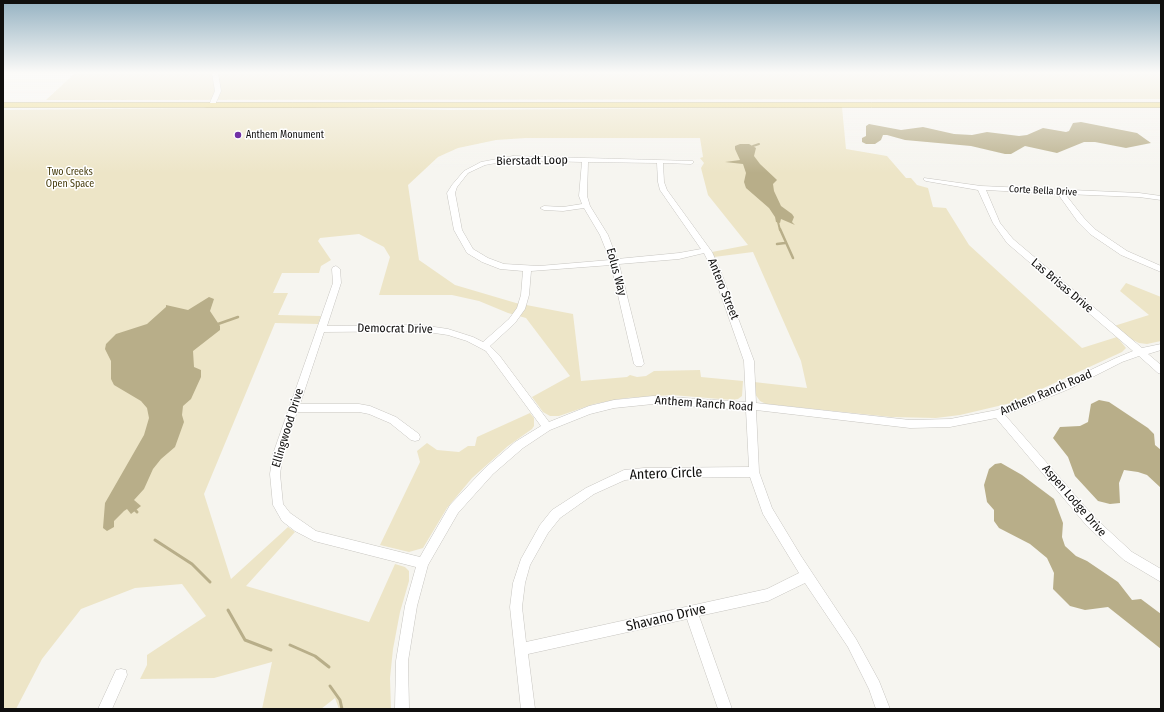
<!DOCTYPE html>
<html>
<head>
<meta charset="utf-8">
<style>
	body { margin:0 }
	#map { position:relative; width:1164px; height:712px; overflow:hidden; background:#f6f5f0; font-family:"Fira Sans Condensed",sans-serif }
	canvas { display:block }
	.frame { position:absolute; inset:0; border:4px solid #100f0e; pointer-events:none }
</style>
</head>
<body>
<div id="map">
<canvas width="1164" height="712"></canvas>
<div class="frame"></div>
</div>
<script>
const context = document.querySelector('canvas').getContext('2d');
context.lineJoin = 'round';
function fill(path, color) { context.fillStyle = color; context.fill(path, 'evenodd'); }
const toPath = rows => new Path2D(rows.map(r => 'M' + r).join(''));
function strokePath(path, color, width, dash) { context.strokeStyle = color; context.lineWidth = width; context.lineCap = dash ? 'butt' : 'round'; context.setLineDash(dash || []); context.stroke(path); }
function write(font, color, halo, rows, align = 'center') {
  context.font = font + ' "Fira Sans Condensed",sans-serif'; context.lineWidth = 3; context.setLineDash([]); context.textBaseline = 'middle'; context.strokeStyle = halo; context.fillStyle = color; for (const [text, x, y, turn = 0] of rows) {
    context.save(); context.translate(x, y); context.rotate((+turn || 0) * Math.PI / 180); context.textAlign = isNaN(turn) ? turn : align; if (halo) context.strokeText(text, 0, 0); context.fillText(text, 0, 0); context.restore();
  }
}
fill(toPath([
	[75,73,1161,73,1161,99,46,100],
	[212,105,449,110,842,107,846,149,887,156,906,178,911,178,917,185,928,188,933,207,946,208,969,245,1082,348,1117,337,1126,348,1122,352,1011,403,960,415,936,418,891,417,766,404,760,401,755,394,754,382,807,388,801,361,753,252,714,257,712,252,748,245,708,195,701,168,704,163,700,158,703,157,700,138,526,138,496,140,458,148,438,157,408,185,419,260,455,285,516,303,573,314,581,381,627,377,630,375,637,377,646,376,654,371,700,370,701,377,743,381,742,396,738,399,732,400,672,395,626,398,594,404,559,416,550,416,543,412,532,397,570,376,526,318,508,313,479,301,452,295,379,295,390,257,384,247,359,234,320,238,318,241,331,260,321,266,319,273,282,273,273,293,288,293,278,315,321,316,318,324,275,323,204,494,231,579,288,527,295,532,246,586,369,622,395,564,405,567,409,571,409,581,400,612,393,649,390,678,391,709,339,709,335,698,321,709,262,709,272,662,214,678,140,679,147,665,147,655,206,616,182,584,135,588,81,609,42,659,16,709,3,709,3,110,204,108],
	[1126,283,1161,297,1161,341,1147,344,1139,343,1131,339,1114,326,1149,315,1120,291],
	[530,413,534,418,534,426,532,429,508,446,472,478,447,508,423,548,409,552,380,545,420,462,417,451,427,443,437,450,459,452,468,446,475,446,477,437]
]), '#ede5c7');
fill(toPath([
	[1081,122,1137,133,1151,143,1126,148,1095,142,1084,142,1057,153,1025,146,1011,154,1005,154,971,146,905,140,887,135,883,135,881,140,875,144,866,144,862,142,862,138,866,136,866,126,869,124,901,130,923,127,954,134,972,135,987,132,1019,136,1027,135,1043,128,1066,132,1069,131,1073,123],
	[740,144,749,144,756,148,754,156,760,164,777,180,773,184,774,191,781,206,792,214,794,217,792,222,795,225,781,219,780,223,776,222,775,217,769,208,746,188,744,182,746,173,743,164,725,162,740,160,735,149,735,146],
	[209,297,214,299,210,311,220,326,220,330,193,351,194,367,201,370,201,377,191,399,183,406,182,415,184,422,175,447,161,459,153,469,144,489,134,500,141,506,131,514,127,509,124,511,114,521,114,527,107,531,103,528,105,503,144,435,149,418,147,408,141,401,114,385,111,379,111,361,105,349,106,344,116,334,147,324,166,307,166,305,188,310],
	[1099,400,1109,402,1148,428,1154,434,1155,445,1161,450,1161,488,1147,475,1138,472,1124,470,1119,483,1120,503,1110,504,1098,501,1075,476,1068,457,1053,438,1060,427,1080,426,1088,422,1091,404],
	[1001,463,1022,475,1054,499,1063,523,1062,537,1065,546,1076,556,1087,561,1118,582,1132,600,1141,599,1161,614,1161,649,1108,607,1085,610,1070,606,1053,589,1054,573,1047,558,1030,544,999,528,994,521,994,510,987,502,984,485,989,469,995,464]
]), '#b8ae89');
strokePath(toPath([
	[753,146,759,144],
	[778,222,780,230]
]), '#b8ae89', 2);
strokePath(toPath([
	[780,229,793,258],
	[777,244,785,243],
	[218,324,238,317]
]), '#b8ae89', 2.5);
strokePath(toPath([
	[135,510,137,512],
	[155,540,192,564,210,582],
	[228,610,245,640,271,650],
	[290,645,315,656,329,667],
	[330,686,340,700,342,709]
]), '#b8ae89', 3);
const minor = toPath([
	[212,73,218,73,221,91,215,105,212,107,209,105,215,91,212,73],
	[513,156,693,161,693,163,691,164,663,163,664,182,667,190,712,252,719,267,754,361,756,403,910,420,950,419,997,410,1063,383,1116,358,1133,351,1007,243,993,223,978,190,926,181,924,180,924,178,981,186,1139,193,1161,196,1161,200,1139,197,1065,194,1084,218,1096,230,1127,251,1161,266,1161,272,1121,255,1090,234,1078,222,1058,194,986,190,1000,223,1013,239,1142,348,1161,344,1161,350,1148,354,1161,365,1161,374,1158,373,1139,356,1122,362,1069,389,1005,415,1095,518,1132,552,1161,569,1161,582,1124,560,1087,526,996,418,950,427,910,428,756,410,759,472,772,508,801,556,856,639,879,681,890,709,876,709,869,689,848,647,805,583,768,601,699,616,732,709,718,709,687,619,528,654,535,709,521,709,510,607,513,583,521,559,540,525,552,510,586,488,624,470,644,468,749,467,746,410,653,404,614,408,590,414,550,430,523,448,493,474,458,513,428,565,417,606,408,661,409,709,395,709,396,661,405,606,416,567,314,541,295,531,282,521,273,505,270,474,273,454,333,283,332,269,333,267,336,266,340,269,341,283,327,326,421,325,448,329,473,337,483,342,509,319,517,308,521,295,523,271,500,269,482,262,467,253,454,230,447,193,452,185,464,171,481,162,513,156],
	[513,160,582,162,579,196,582,204,563,207,544,206,540,208,544,210,563,211,584,208,600,235,610,260,539,266,504,264,488,258,473,249,462,230,455,193,457,187,468,173,485,165,513,160],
	[588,162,657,163,658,182,660,190,701,249,679,253,617,259,608,235,590,206,587,196,588,162],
	[704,253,711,267,744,361,746,402,653,396,614,400,589,406,549,422,499,355,490,346,515,323,525,309,529,295,531,271,611,265,634,364,636,366,642,366,644,364,619,264,679,259,704,253],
	[421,331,448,335,467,341,486,351,541,426,515,442,485,468,450,505,420,557,316,531,290,513,283,504,280,474,283,454,297,412,359,412,369,414,390,423,411,440,415,441,419,440,420,437,419,434,396,417,370,406,359,404,300,404,324,332,421,331],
	[750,477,763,514,799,573,767,589,526,642,522,607,525,583,530,565,548,533,560,518,594,494,625,480,644,478,750,477],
	[121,669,126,670,127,675,112,709,98,709,116,670,121,669]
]);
const major = toPath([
	[3,103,1161,103,1161,107,3,107,3,103]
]);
strokePath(minor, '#c7c5c0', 1);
strokePath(major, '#957f1e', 1);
fill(minor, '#fff');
fill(major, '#ebd77d');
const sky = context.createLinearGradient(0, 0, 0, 173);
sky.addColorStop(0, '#95b2c2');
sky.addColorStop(0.42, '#fbfaf8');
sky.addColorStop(1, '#fbfaf800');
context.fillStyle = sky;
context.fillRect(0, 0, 1164, 173);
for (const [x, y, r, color] of [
	[238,135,4,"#7131a6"]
]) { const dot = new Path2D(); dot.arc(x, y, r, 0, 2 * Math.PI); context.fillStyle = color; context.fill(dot); strokePath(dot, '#fff', 1.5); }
write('10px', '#100f0e', '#fff', [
	["Anthem Monument",246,135]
], 'left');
write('10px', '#463b0b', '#fff', [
	["Two Creeks",70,172],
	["Open Space",70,184]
]);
write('10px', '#100f0e', '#fff', [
	["Corte Bella Drive",1043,191,3]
]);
write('12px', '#100f0e', '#fff', [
	["Bierstadt Loop",532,161,-1],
	["Eolus Way",616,272,75],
	["Las Brisas Drive",1062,286,40],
	["Antero Street",723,289,68],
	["Democrat Drive",395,329,1],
	["Anthem Ranch Road",1046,393,-23],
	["Anthem Ranch Road",704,404,4],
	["Ellingwood Drive",288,428,-73],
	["Aspen Lodge Drive",1074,501,49]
]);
write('14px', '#100f0e', '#fff', [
	["Antero Circle",666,474,-2],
	["Shavano Drive",666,618,-13]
]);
</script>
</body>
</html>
